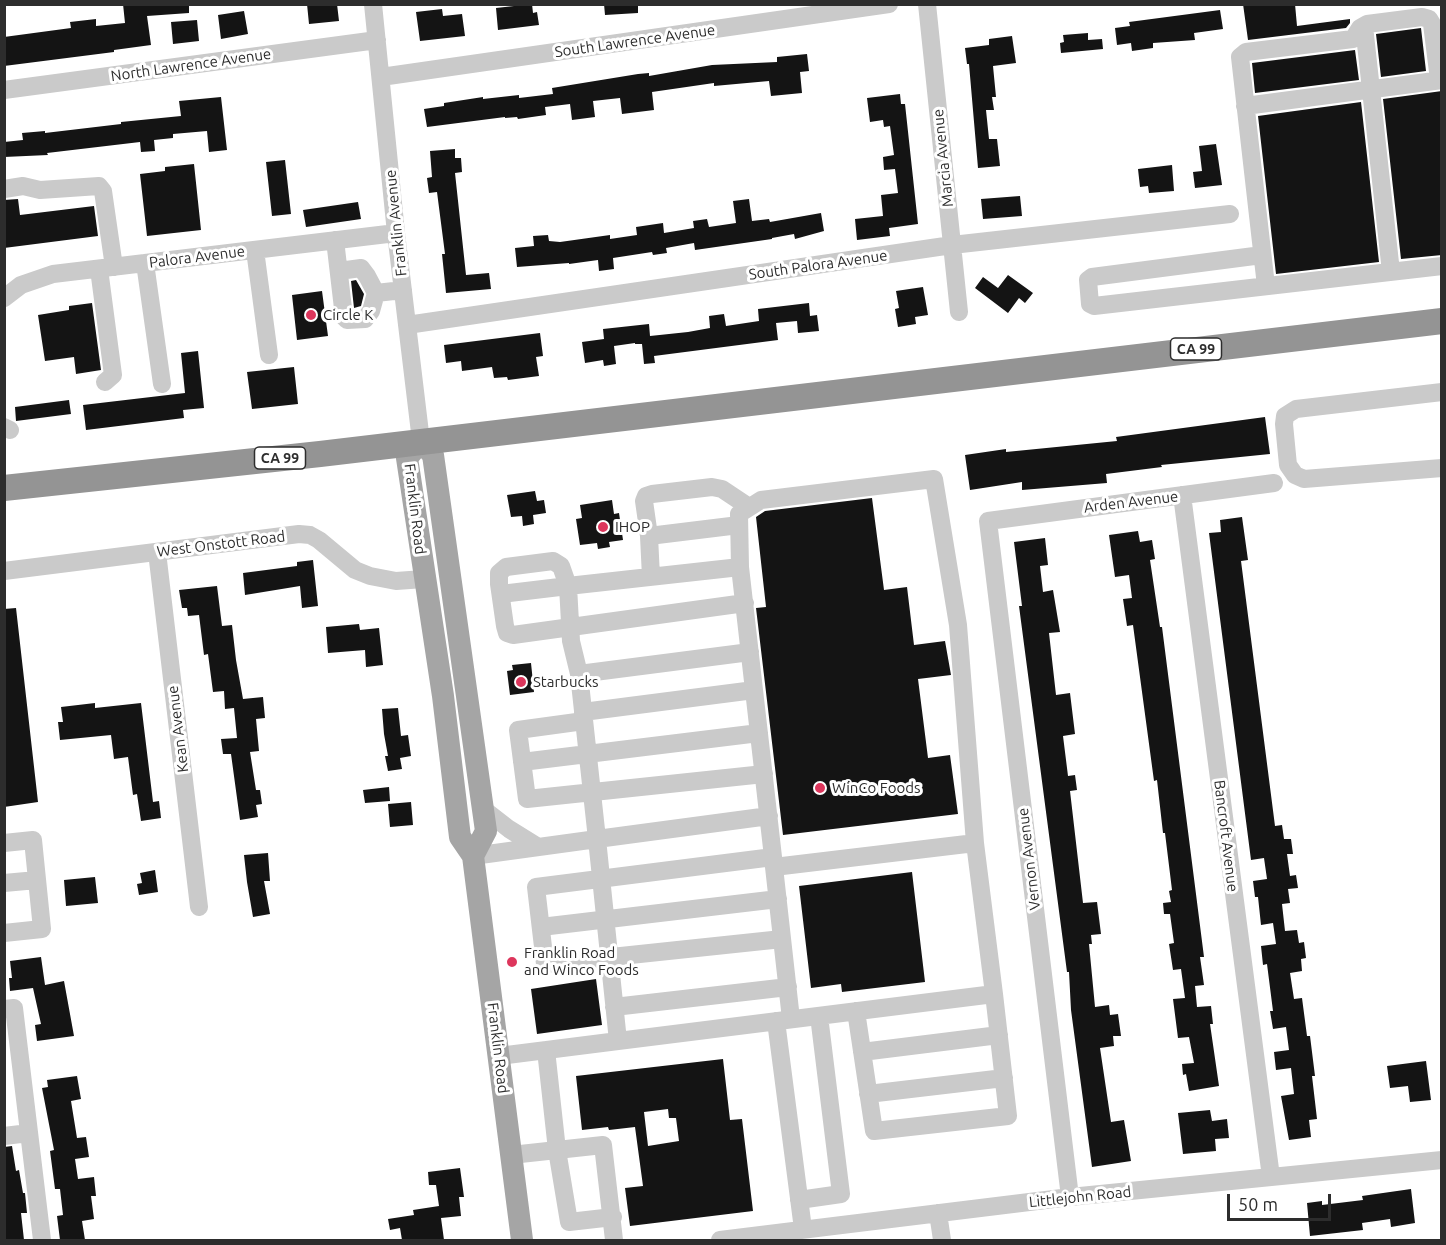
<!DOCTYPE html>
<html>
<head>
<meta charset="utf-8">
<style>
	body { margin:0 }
	#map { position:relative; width:1446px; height:1245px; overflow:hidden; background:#fff; font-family:Ubuntu,sans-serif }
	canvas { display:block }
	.frame { position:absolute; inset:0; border:6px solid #2d2d2d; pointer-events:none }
	.scale { position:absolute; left:1227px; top:1194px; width:104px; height:27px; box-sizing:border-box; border:3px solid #2d2d2d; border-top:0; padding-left:8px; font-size:18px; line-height:21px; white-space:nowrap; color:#2d2d2d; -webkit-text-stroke:4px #fff; paint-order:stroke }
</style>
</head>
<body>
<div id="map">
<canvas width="1446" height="1245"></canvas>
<div class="frame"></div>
<div class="scale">50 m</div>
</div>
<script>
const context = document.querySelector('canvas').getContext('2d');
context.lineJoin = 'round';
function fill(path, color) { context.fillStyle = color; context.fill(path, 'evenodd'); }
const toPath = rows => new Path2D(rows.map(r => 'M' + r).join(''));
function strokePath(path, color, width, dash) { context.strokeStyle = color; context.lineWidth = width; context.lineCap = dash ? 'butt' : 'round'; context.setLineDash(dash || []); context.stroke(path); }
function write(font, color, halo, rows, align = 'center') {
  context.font = font + ' Ubuntu,sans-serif'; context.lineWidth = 6; context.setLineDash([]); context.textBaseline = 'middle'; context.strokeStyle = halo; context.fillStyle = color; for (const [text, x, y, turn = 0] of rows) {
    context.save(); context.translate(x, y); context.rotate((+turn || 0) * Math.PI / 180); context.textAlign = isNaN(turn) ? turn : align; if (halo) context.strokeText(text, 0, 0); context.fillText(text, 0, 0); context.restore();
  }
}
fill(toPath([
	[123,4,189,4,189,13,147,16,151,45,114,50,114,52,4,66,4,37,71,28,70,22,96,19,96,26,125,23],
	[307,4,337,4,339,21,309,24],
	[532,4,533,13,537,12,539,25,498,30,496,8],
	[604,4,638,4,638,13,605,15],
	[1243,4,1295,4,1297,26,1350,19,1350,23,1346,28,1248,40],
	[442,9,443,16,462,14,465,36,420,41,416,12],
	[1220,10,1223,29,1194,33,1195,40,1153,43,1153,48,1132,51,1131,43,1117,45,1115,28,1130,26,1129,22],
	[244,11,248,34,221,39,218,15],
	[197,20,199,41,173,44,171,22],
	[1421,28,1426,71,1381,77,1376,34],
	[1088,33,1088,40,1102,39,1103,49,1061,53,1060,43,1064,42,1063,35],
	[1012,36,1016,63,993,66,996,97,992,97,994,110,986,110,989,139,997,139,1000,166,978,168,969,64,967,64,965,48,989,45,989,39],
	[1355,50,1359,80,1255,93,1252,63],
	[807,54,809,71,800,72,802,93,771,96,769,81,714,86,714,83,652,92,654,110,622,114,620,98,593,101,595,117,572,120,570,104,545,107,546,115,518,119,517,117,505,118,505,117,427,127,424,109,444,106,444,103,483,97,483,99,519,95,519,98,553,94,552,88,638,74,649,73,649,76,712,65,777,62,777,57],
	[1442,91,1442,255,1401,259,1383,99],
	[900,94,901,104,905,104,918,224,889,228,890,236,857,240,855,219,883,216,881,195,898,193,895,169,884,170,883,157,894,155,890,126,884,127,883,120,870,122,867,98],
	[221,97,227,150,209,152,207,131,173,134,173,138,154,140,155,151,141,152,140,142,47,153,48,155,4,157,4,142,23,140,22,133,45,131,45,133,121,124,121,122,181,116,179,101],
	[1361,102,1379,262,1276,274,1258,116],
	[1216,144,1222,185,1195,188,1193,172,1202,171,1199,146],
	[455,149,455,158,461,158,462,172,455,173,466,275,489,273,491,289,446,293,442,254,445,254,437,192,429,193,427,178,432,177,430,151],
	[285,160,291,214,272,216,266,162],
	[194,164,201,230,147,236,140,174,165,171,165,167],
	[1172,165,1174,191,1149,193,1148,186,1140,187,1138,169],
	[1020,196,1022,216,983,219,981,199],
	[18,199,20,215,94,206,98,236,4,248,4,200],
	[749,199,752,221,769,219,770,222,821,213,824,231,795,239,794,234,772,238,772,239,695,250,694,243,666,248,667,253,653,255,652,252,613,258,614,269,599,271,598,260,569,264,569,263,517,267,515,248,534,246,533,236,548,235,549,241,560,242,610,235,610,239,637,235,636,227,663,223,664,233,694,228,693,221,707,219,709,227,736,223,733,201],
	[358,202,361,219,306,227,303,210],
	[1008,275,1033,293,1025,303,1019,298,1008,313,975,288,983,277,998,288],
	[356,280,364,294,361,306,354,308,351,281],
	[923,287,928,315,915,317,916,324,898,327,895,309,899,308,896,291],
	[322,291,328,336,297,340,292,295],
	[92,303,101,370,76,374,74,357,45,361,38,315,69,310,69,306],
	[809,303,810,316,817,315,819,331,798,333,797,321,776,323,778,340,654,356,655,363,644,364,642,344,635,344,635,343,614,346,616,364,604,366,603,360,585,363,582,342,604,339,603,329,649,324,650,336,688,332,710,328,709,316,724,314,726,326,759,321,758,309],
	[540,333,543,356,536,357,539,376,508,380,507,377,494,378,492,367,462,371,461,361,446,363,444,345],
	[198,351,204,408,183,410,184,418,86,430,83,405,185,393,181,353],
	[294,367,298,404,252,409,247,372],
	[69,400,71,414,16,421,15,407],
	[1265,417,1270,454,1161,465,1162,467,1106,474,1107,483,1022,490,1022,482,970,490,965,455,1006,449,1006,452,1117,441,1116,437],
	[535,491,537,501,544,500,546,513,533,515,534,524,523,526,522,516,511,517,507,495],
	[872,498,884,590,907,587,914,645,945,641,951,675,918,679,928,758,950,755,958,814,783,835,756,608,766,607,756,517,765,511],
	[612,500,614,514,619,513,623,540,609,542,610,547,598,549,597,543,580,545,576,519,582,518,580,505],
	[1242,517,1248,560,1241,561,1275,826,1282,825,1284,839,1291,839,1293,854,1287,854,1290,876,1296,875,1298,888,1288,889,1290,903,1282,904,1285,931,1297,930,1299,943,1304,942,1306,958,1301,959,1302,971,1290,973,1294,999,1302,998,1307,1036,1310,1036,1315,1076,1312,1076,1317,1119,1309,1120,1311,1137,1289,1140,1281,1096,1294,1094,1291,1068,1276,1070,1274,1052,1289,1050,1286,1027,1273,1029,1270,1011,1273,1011,1267,964,1263,965,1261,946,1276,944,1273,923,1261,925,1258,897,1255,897,1253,881,1267,879,1264,858,1251,860,1209,533,1221,532,1220,520],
	[1138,531,1140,542,1152,540,1155,559,1150,560,1160,627,1162,627,1204,957,1200,957,1204,985,1195,986,1197,1007,1211,1006,1213,1024,1210,1024,1219,1086,1189,1091,1186,1074,1183,1075,1182,1064,1194,1063,1189,1037,1178,1038,1173,999,1185,998,1181,969,1173,970,1169,944,1174,943,1170,914,1164,914,1163,903,1171,902,1169,891,1172,890,1165,833,1163,833,1157,780,1154,781,1133,625,1127,626,1123,599,1132,598,1129,575,1115,577,1109,535],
	[1045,538,1048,565,1040,566,1043,592,1053,590,1060,632,1049,633,1056,695,1070,693,1075,734,1063,736,1068,776,1075,775,1077,790,1070,791,1083,903,1097,902,1101,934,1091,935,1092,944,1089,944,1095,1007,1109,1005,1110,1015,1118,1014,1121,1036,1113,1036,1114,1046,1100,1048,1111,1122,1124,1120,1131,1161,1092,1167,1071,1010,1069,972,1067,972,1019,606,1022,606,1014,542],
	[313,560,318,606,302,608,300,586,245,595,243,573,297,566,297,562],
	[217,586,222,626,232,625,236,660,243,699,263,697,265,718,256,719,259,751,250,752,256,790,260,790,262,804,256,805,258,817,240,820,231,754,223,754,221,739,237,738,234,708,225,709,224,691,213,692,208,654,204,655,199,615,188,616,187,608,182,608,179,590],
	[16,608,38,802,4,807,4,609],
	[359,624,360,630,379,628,383,665,366,667,365,650,328,653,326,627],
	[531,663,534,692,510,695,507,671,513,670,512,665],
	[95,703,95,708,141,703,153,802,159,801,161,818,141,821,137,794,133,795,128,757,114,759,111,735,60,740,58,722,63,722,61,707],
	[398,708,401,736,408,735,411,756,400,758,402,769,388,771,385,756,388,756,384,734,382,709],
	[389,787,390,801,365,803,363,790],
	[411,802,413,825,390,827,388,804],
	[268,853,270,881,264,881,270,914,253,917,247,882,244,855],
	[155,870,158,892,139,895,137,884,142,883,140,873],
	[912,872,925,982,842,992,841,984,811,988,799,886],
	[95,877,98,903,66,906,64,880],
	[41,957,45,985,64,981,74,1036,37,1041,35,1025,41,1024,33,988,10,991,9,978,12,978,10,961],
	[596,979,602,1025,537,1034,531,989],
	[723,1059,730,1120,742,1119,753,1211,630,1226,625,1188,643,1186,635,1127,609,1130,608,1127,582,1130,576,1076],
	[668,1109,669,1118,676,1118,679,1141,648,1146,644,1112],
	[1426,1061,1431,1100,1410,1102,1408,1086,1390,1088,1387,1066],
	[77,1076,81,1099,71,1101,77,1138,86,1137,89,1157,75,1159,78,1179,94,1177,96,1196,91,1196,94,1219,82,1221,85,1240,60,1240,57,1216,63,1215,60,1189,55,1189,50,1151,54,1150,42,1088,48,1087,47,1080],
	[1210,1110,1212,1121,1227,1119,1229,1138,1215,1139,1216,1151,1183,1154,1178,1113],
	[12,1146,16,1171,19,1170,23,1193,25,1193,27,1213,21,1213,24,1240,4,1240,4,1147],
	[460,1168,464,1197,459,1197,461,1216,441,1218,444,1240,402,1240,400,1228,390,1230,388,1219,414,1215,413,1210,439,1206,436,1185,429,1185,428,1172],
	[1411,1189,1415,1223,1391,1227,1390,1219,1362,1223,1363,1230,1310,1236,1307,1203,1322,1201,1322,1205,1363,1200,1362,1196]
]), '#141414');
strokePath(toPath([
	[373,4,396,233,421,441],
	[927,4,959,312],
	[1364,26,1391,272],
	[381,77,889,4],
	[4,90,377,40],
	[1245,106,1442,80],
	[4,189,23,186,40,190,99,186,103,191,114,267],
	[335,240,344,317,347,320,365,319,371,311,376,293,403,290],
	[255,250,269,355],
	[1262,255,1092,277,1088,280,1090,304,1094,306,1442,266],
	[145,263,162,384],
	[99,269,113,375,105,382],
	[339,271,361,268,367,276,376,293],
	[1266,286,1240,57,1246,52,1353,39,1360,28,1367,24,1422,17,1429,19,1432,24,1439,80],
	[4,298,21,285,53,274,396,233],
	[407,325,952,245,1230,214],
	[1442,392,1296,409,1285,416,1284,424,1288,465,1295,475,1304,479,1442,468],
	[4,427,10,430],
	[1182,495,1271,1177],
	[649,536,644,501,646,496,652,494,712,487,722,489,749,507],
	[157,552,199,907],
	[740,567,773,857],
	[4,571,299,534,310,535,319,540,355,570,370,576,396,581,424,579],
	[651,577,649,536,739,525],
	[501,594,568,586,561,566,553,561,506,567,499,573,499,584,505,626,507,633,513,635,745,603],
	[579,674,750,652],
	[583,712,754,690],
	[584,721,518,730,527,799,764,774],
	[522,762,759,733],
	[482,808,509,829,538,847],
	[769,816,597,839,579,674,571,641,568,586,740,567,739,514,761,500,934,479,958,625,975,843,774,867,773,857,536,887,545,964,782,939],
	[4,843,33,840,42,929,4,933],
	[473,856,597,839,618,1041,499,1056],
	[774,867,791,1019],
	[4,883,37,880],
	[541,927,778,899],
	[614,1007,788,987],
	[4,1009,14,1008,42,1240],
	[856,1011,874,1131,1008,1116,994,994],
	[776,1021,803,1229],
	[618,1041,994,994,975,843],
	[546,1050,557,1150,569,1222,613,1217],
	[862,1052,999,1035],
	[868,1094,1004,1078],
	[4,1136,29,1133],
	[511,1155,603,1145,614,1240],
	[1070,1197,988,521,1274,483],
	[799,1200,841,1194,819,1016],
	[938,1213,942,1240],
	[720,1240,1070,1197,1442,1160]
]), '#cacaca', 18);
strokePath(toPath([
	[473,856,486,831,433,455,421,441,407,458,443,696,460,837,473,856,522,1240]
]), '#a5a5a5', 22);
strokePath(toPath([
	[4,488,320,454,1442,321]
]), '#949494', 26);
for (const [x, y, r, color] of [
	[311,315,6,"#dd365c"],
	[603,527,6,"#dd365c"],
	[521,682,6,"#dd365c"],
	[820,788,6,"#dd365c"],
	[512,962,6,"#dd365c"]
]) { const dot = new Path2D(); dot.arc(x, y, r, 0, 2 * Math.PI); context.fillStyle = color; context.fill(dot); strokePath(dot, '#fff', 2); }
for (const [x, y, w] of [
	[1196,349,51],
	[280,458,51]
]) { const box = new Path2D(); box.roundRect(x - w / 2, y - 11, w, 22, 4.5); context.fillStyle = '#fff'; context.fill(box); strokePath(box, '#2d2d2d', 1.5); }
write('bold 14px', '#2d2d2d', null, [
	["CA 99",1196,349],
	["CA 99",280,458]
]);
write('15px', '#2d2d2d', '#fff', [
	["South Lawrence Avenue",635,41,-8],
	["North Lawrence Avenue",191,65,-8],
	["Marcia Avenue",943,158,-96],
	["Franklin Avenue",396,223,-96],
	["Palora Avenue",197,257,-7],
	["South Palora Avenue",818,265,-8],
	["Arden Avenue",1131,502,-7],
	["Franklin Road",415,509,83],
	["West Onstott Road",221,544,-7],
	["Kean Avenue",178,729,-97],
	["Bancroft Avenue",1226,836,83],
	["Vernon Avenue",1029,859,-97],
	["Franklin Road",498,1048,83],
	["Littlejohn Road",1080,1197,-6]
]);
write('15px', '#2d2d2d', '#fff', [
	["Circle K",323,315],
	["IHOP",615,527],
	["Starbucks",533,682],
	["WinCo Foods",832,788],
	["Franklin Road",524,953],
	["and Winco Foods",524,970]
], 'left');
</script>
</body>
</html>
